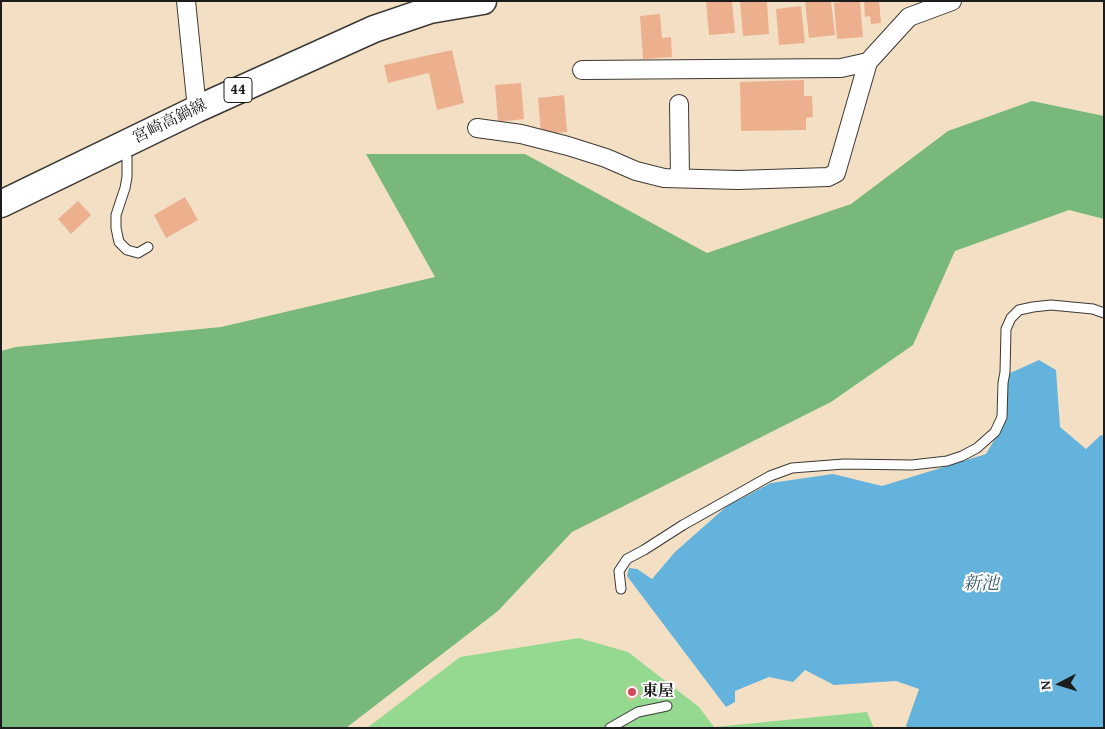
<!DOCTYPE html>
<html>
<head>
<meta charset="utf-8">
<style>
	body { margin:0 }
	#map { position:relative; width:1105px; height:729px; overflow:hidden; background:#f3e0c4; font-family:"Gentium Book Plus",serif }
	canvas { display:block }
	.frame { position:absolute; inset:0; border:2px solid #1c1c1c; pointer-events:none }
	.north { position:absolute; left:1035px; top:659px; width:50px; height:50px; -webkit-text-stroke:4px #fff; paint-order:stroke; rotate:265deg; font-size:14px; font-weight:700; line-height:20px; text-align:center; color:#1c1c1c }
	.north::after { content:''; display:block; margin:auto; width:18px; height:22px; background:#1c1c1c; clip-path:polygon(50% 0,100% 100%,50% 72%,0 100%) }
</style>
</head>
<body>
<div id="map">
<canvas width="1105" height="729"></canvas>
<div class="frame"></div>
<div class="north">N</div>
</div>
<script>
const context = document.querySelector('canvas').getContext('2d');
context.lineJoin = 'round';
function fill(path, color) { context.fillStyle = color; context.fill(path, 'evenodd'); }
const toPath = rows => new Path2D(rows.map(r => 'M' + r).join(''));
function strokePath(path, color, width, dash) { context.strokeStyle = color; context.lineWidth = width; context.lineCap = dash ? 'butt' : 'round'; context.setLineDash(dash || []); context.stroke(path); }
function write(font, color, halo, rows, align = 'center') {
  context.font = font + ' "Gentium Book Plus","Noto Serif JP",serif'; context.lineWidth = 4; context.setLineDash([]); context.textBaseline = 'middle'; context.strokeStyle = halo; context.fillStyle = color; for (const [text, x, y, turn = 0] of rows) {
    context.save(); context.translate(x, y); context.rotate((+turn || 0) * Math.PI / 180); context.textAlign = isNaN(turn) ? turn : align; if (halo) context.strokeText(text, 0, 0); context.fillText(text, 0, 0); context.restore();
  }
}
fill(toPath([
	[579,638,628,652,699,707,714,727,867,712,874,728,367,728,460,657]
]), '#95d991');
fill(toPath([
	[1032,101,1104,116,1104,219,1069,210,955,251,913,345,831,402,572,532,498,611,346,728,1,728,1,351,16,347,221,327,435,277,366,154,525,154,707,253,851,204,948,131]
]), '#78b97b');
fill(toPath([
	[1039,360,1056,370,1060,427,1086,449,1101,435,1104,436,1104,728,908,728,906,726,919,689,896,681,834,685,805,670,793,682,769,677,735,691,735,702,726,707,627,576,629,568,637,569,652,579,675,552,727,506,771,483,833,474,882,486,986,454,1003,425,1008,374]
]), '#63b3dd');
fill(toPath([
	[706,1,732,1,735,33,709,35],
	[740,1,767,1,769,34,743,36],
	[805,1,831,1,835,35,809,38],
	[848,1,860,1,863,37,837,39,834,3],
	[864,1,879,1,881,23,871,24,870,16,865,17],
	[801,6,805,43,779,45,776,9],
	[660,14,662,38,671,37,672,57,643,59,640,16],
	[452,50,464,103,437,110,429,73,388,83,384,65],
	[804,80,804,96,812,96,813,117,806,118,806,130,741,131,740,82],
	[521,83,524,119,498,122,495,85],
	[564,95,567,132,541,134,538,98],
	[185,197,198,220,166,238,154,215],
	[78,201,91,215,71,234,58,219],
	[634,684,641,694,630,701,624,691]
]), '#ecb08f');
const lane = toPath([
	[123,147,127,158,127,177,125,188,116,215,116,228,119,242,127,250,138,253,148,247],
	[621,589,619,571,627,559,644,550,683,525,770,476,792,468,844,464,912,465,947,461,962,456,977,448,995,432,1002,417,1003,383,1005,372,1006,329,1011,318,1019,310,1033,307,1051,305,1093,309,1104,313],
	[610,728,638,712,667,706]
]);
const street = toPath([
	[186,1,197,109],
	[582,70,841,68,868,62],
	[679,104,680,178],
	[477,128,521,134,568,146,606,158,636,171,664,178,738,180,828,177,836,173,868,62,909,17,952,1]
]);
const primary = toPath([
	[1,204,197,109,374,29,430,10,483,1]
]);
strokePath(lane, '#3c3935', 11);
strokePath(street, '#3c3935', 20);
strokePath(primary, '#3c3935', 29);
strokePath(lane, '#fff', 9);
strokePath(street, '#fff', 18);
strokePath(primary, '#fff', 26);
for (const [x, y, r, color] of [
	[632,692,5,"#d1495b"]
]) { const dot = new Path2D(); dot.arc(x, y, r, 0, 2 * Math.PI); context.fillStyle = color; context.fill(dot); strokePath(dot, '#fff', 2); }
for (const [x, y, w] of [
	[238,90,28]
]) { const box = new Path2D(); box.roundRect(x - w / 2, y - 12.5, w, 25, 4); context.fillStyle = '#fff'; context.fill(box); strokePath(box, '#1c1c1c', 1); }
write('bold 15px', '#1c1c1c', null, [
	["44",238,90]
]);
write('16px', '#1c1c1c', '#fff', [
	["宮崎高鍋線",170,122,-26]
]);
write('bold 16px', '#1c1c1c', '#fff', [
	["東屋",642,692]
], 'left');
write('italic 18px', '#3c6073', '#fff', [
	["新池",981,584]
]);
</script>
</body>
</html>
